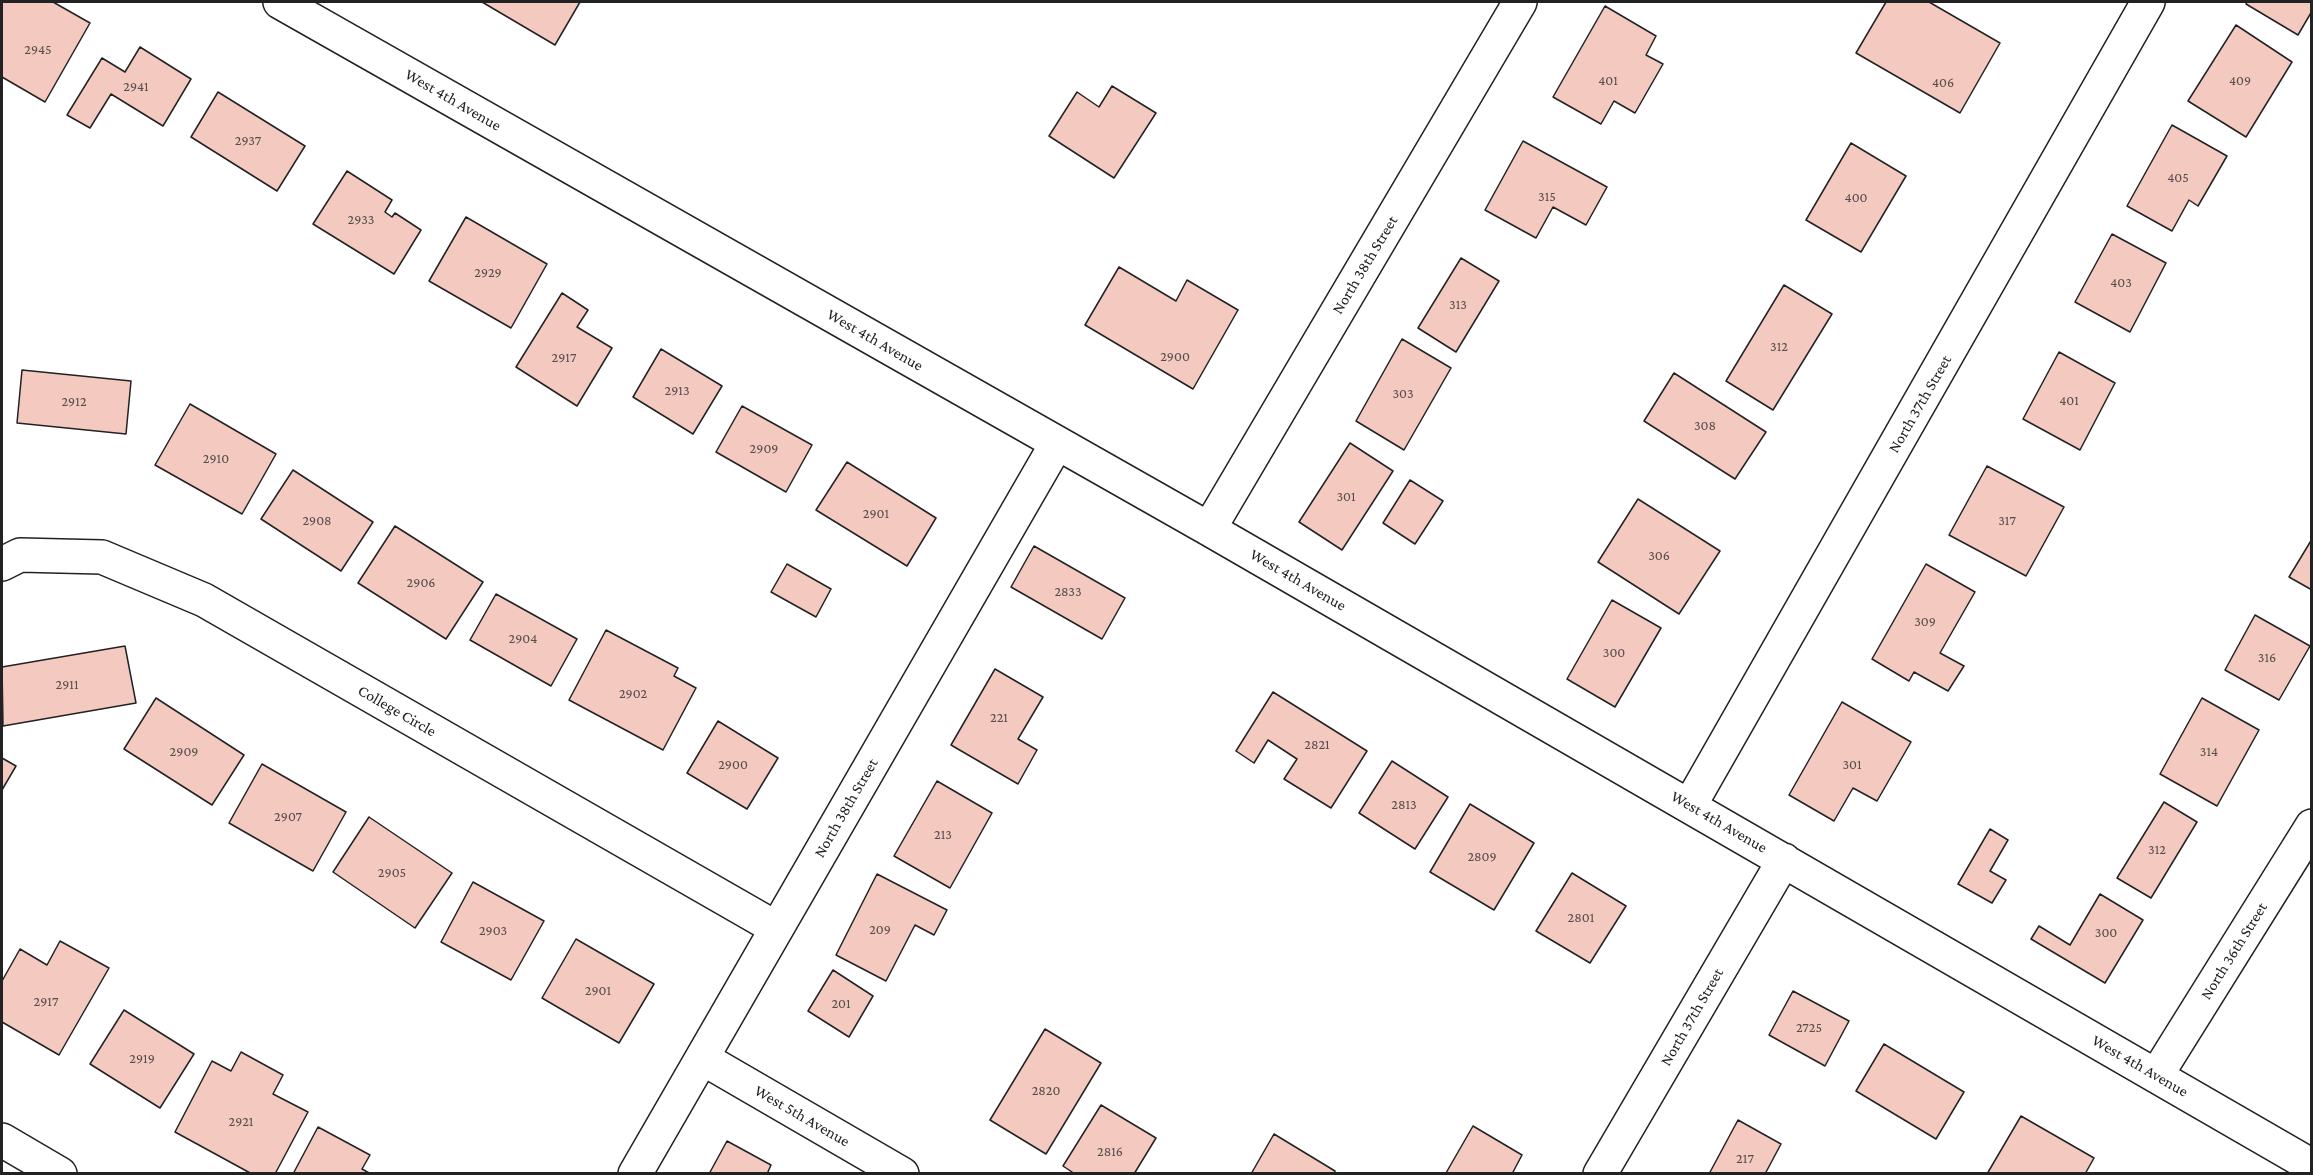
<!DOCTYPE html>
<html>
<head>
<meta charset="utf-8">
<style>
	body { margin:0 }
	#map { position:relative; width:2313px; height:1175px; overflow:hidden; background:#fff; font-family:"Crimson Pro",serif }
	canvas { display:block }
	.frame { position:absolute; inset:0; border:3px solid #222; pointer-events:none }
</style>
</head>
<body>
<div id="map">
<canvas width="2313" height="1175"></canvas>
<div class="frame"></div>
</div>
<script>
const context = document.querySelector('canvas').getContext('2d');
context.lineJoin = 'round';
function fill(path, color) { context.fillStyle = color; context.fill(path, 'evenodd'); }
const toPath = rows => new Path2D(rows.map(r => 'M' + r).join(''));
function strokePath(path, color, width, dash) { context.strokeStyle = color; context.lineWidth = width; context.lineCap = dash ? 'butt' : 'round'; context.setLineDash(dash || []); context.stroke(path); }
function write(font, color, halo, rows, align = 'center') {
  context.font = font + ' "Crimson Pro",serif'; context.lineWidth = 4.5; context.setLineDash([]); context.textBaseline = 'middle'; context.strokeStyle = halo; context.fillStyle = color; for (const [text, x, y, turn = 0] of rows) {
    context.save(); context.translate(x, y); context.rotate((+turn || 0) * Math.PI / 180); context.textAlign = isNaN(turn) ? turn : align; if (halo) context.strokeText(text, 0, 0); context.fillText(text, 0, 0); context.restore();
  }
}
const building = toPath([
	[2,2,53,2,90,23,45,102,2,77,2,2],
	[482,2,580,2,555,45,482,2],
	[1886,2,1929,2,2000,43,1960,113,1856,53,1886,2],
	[2247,2,2312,2,2312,11,2298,35,2246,4,2247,2],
	[1605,6,1656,36,1646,55,1663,64,1635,113,1614,101,1601,124,1553,97,1605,6],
	[2236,25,2292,62,2246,137,2188,101,2236,25],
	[140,47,191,79,163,126,111,94,90,128,67,115,102,58,125,72,140,47],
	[1112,86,1156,113,1114,178,1049,136,1077,92,1099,107,1112,86],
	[218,92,305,146,277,191,191,137,218,92],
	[2172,125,2227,156,2198,206,2189,200,2172,231,2127,206,2172,125],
	[1523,141,1607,187,1586,225,1553,207,1536,238,1485,210,1523,141],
	[1851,143,1906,176,1861,252,1806,220,1851,143],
	[347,171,392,200,385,212,392,217,395,213,421,230,394,274,313,224,347,171],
	[466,217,547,264,511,328,429,281,466,217],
	[2112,234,2166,263,2130,332,2075,302,2112,234],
	[1461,258,1499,281,1456,352,1418,328,1461,258],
	[1119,267,1176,301,1187,280,1238,310,1193,389,1085,325,1119,267],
	[1784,285,1832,314,1773,410,1726,381,1784,285],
	[562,293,588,310,577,327,612,348,577,406,516,367,562,293],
	[1402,339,1451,368,1404,450,1356,421,1402,339],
	[661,349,722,386,693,434,633,397,661,349],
	[2059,352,2115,383,2080,450,2023,419,2059,352],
	[22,370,131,381,126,434,17,423,22,370],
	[1674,373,1766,432,1735,479,1644,421,1674,373],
	[190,404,276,454,242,514,155,465,190,404],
	[742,406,812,445,786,492,716,452,742,406],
	[1350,443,1393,471,1342,550,1299,522,1350,443],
	[847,462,936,518,907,566,816,510,847,462],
	[1987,466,2064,507,2026,576,1949,535,1987,466],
	[293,470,373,522,341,571,261,519,293,470],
	[1410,480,1443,501,1415,544,1383,523,1410,480],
	[1638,499,1720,551,1679,614,1598,562,1638,499],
	[395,526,483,582,446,639,358,583,395,526],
	[2312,539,2312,590,2289,577,2312,539],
	[1034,546,1125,598,1102,639,1011,587,1034,546],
	[787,564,831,589,816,617,771,592,787,564],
	[1926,564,1975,592,1940,653,1964,666,1948,691,1914,672,1909,681,1872,659,1926,564],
	[496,594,577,639,551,686,470,640,496,594],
	[1612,600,1661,628,1615,707,1567,679,1612,600],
	[2255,615,2310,646,2279,700,2225,670,2255,615],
	[606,630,678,668,674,676,696,688,663,750,569,700,606,630],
	[125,646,136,703,3,726,2,667,125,646],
	[995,669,1043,697,1018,739,1037,750,1018,784,951,745,995,669],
	[1273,692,1367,751,1331,808,1284,779,1297,759,1268,740,1254,763,1236,751,1273,692],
	[156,698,244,755,212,805,124,749,156,698],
	[2202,698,2259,730,2217,806,2160,774,2202,698],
	[1842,702,1911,742,1877,801,1853,788,1834,821,1789,795,1842,702],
	[718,721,778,758,747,809,687,773,718,721],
	[2,758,16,766,2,790,2,758],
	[1392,761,1448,797,1415,849,1359,813,1392,761],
	[262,764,346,812,313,871,229,823,262,764],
	[937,781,992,813,950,888,894,856,937,781],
	[2164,802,2197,822,2151,898,2117,878,2164,802],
	[1470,804,1534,843,1494,910,1430,872,1470,804],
	[369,817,452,873,415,928,333,872,369,817],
	[1990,829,2008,840,1990,871,2006,880,1992,903,1958,884,1990,829],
	[1572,873,1626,906,1590,963,1536,931,1572,873],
	[877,874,947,910,934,935,915,925,886,981,836,955,877,874],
	[473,882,544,921,511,980,441,942,473,882],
	[2100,894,2143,920,2105,983,2031,939,2039,926,2070,945,2100,894],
	[576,939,654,984,619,1043,542,998,576,939],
	[60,941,109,968,59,1055,2,1022,2,981,20,949,47,965,60,941],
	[833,970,873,996,849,1037,808,1011,833,970],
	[1793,991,1849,1021,1825,1066,1769,1035,1793,991],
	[124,1010,194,1054,160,1108,90,1064,124,1010],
	[1045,1029,1101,1063,1046,1154,990,1120,1045,1029],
	[1884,1044,1964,1092,1936,1139,1856,1091,1884,1044],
	[241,1052,283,1075,273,1094,308,1112,275,1174,252,1174,175,1132,212,1061,231,1071,241,1052],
	[1101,1105,1156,1138,1134,1174,1075,1174,1063,1166,1101,1105],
	[2021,1116,2094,1158,2085,1174,1987,1174,2021,1116],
	[1738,1120,1781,1144,1765,1174,1709,1174,1738,1120],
	[1473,1126,1522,1155,1512,1174,1446,1173,1473,1126],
	[318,1127,370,1155,362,1169,371,1174,293,1174,318,1127],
	[1274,1134,1335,1171,1334,1174,1251,1174,1274,1134],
	[727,1141,771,1165,767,1174,709,1174,727,1141]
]);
fill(building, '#f3c9c0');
strokePath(building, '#222', 1.5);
const minor = toPath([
	[280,2,1209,529,2312,1166],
	[1209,529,1520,2],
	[2,564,20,555,102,557,204,600,776,928],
	[1690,805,2148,2],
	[702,1058,902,1174],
	[2156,1076,2312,826],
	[2,1140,60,1174],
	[635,1174,1057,443],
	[1600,1174,1784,860]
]);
strokePath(minor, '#222', 36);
strokePath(minor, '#fff', 33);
write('14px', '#564c4a', null, [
	["2945",38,50],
	["401",1608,81],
	["409",2240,81],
	["406",1943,83],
	["2941",136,87],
	["2937",248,141],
	["405",2178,178],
	["315",1547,197],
	["400",1856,198],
	["2933",361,220],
	["2929",488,273],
	["403",2121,283],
	["313",1458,305],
	["312",1779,347],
	["2900",1175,357],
	["2917",564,358],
	["2913",677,391],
	["303",1403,394],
	["401",2069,401],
	["2912",74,402],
	["308",1705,426],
	["2909",764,449],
	["2910",216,459],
	["301",1346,497],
	["2901",876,514],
	["2908",317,521],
	["317",2007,521],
	["306",1659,556],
	["2906",421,583],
	["2833",1068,592],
	["309",1925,622],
	["2904",523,639],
	["300",1614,653],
	["316",2267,658],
	["2911",67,685],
	["2902",633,694],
	["221",999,718],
	["2821",1317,745],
	["2909",184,752],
	["314",2209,752],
	["2900",733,765],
	["301",1852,765],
	["2813",1404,805],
	["2907",288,817],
	["213",943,835],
	["312",2157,850],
	["2809",1482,857],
	["2905",392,873],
	["2801",1581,918],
	["209",880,930],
	["2903",493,931],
	["300",2106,933],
	["2901",598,991],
	["2917",46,1002],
	["201",841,1004],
	["2725",1809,1028],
	["2919",142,1059],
	["2820",1046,1091],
	["2921",241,1122],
	["2816",1110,1152],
	["217",1745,1159]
]);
write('16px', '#222', '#fff', [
	["West 4th Avenue",453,100,30],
	["North 38th Street",1365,265,-59],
	["West 4th Avenue",875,340,30],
	["North 37th Street",1920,404,-60],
	["West 4th Avenue",1298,580,30],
	["College Circle",397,711,30],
	["North 38th Street",846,808,-60],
	["West 4th Avenue",1719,822,30],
	["North 36th Street",2234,951,-58],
	["North 37th Street",1692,1017,-60],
	["West 4th Avenue",2140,1066,30],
	["West 5th Avenue",802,1116,30]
]);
</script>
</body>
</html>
